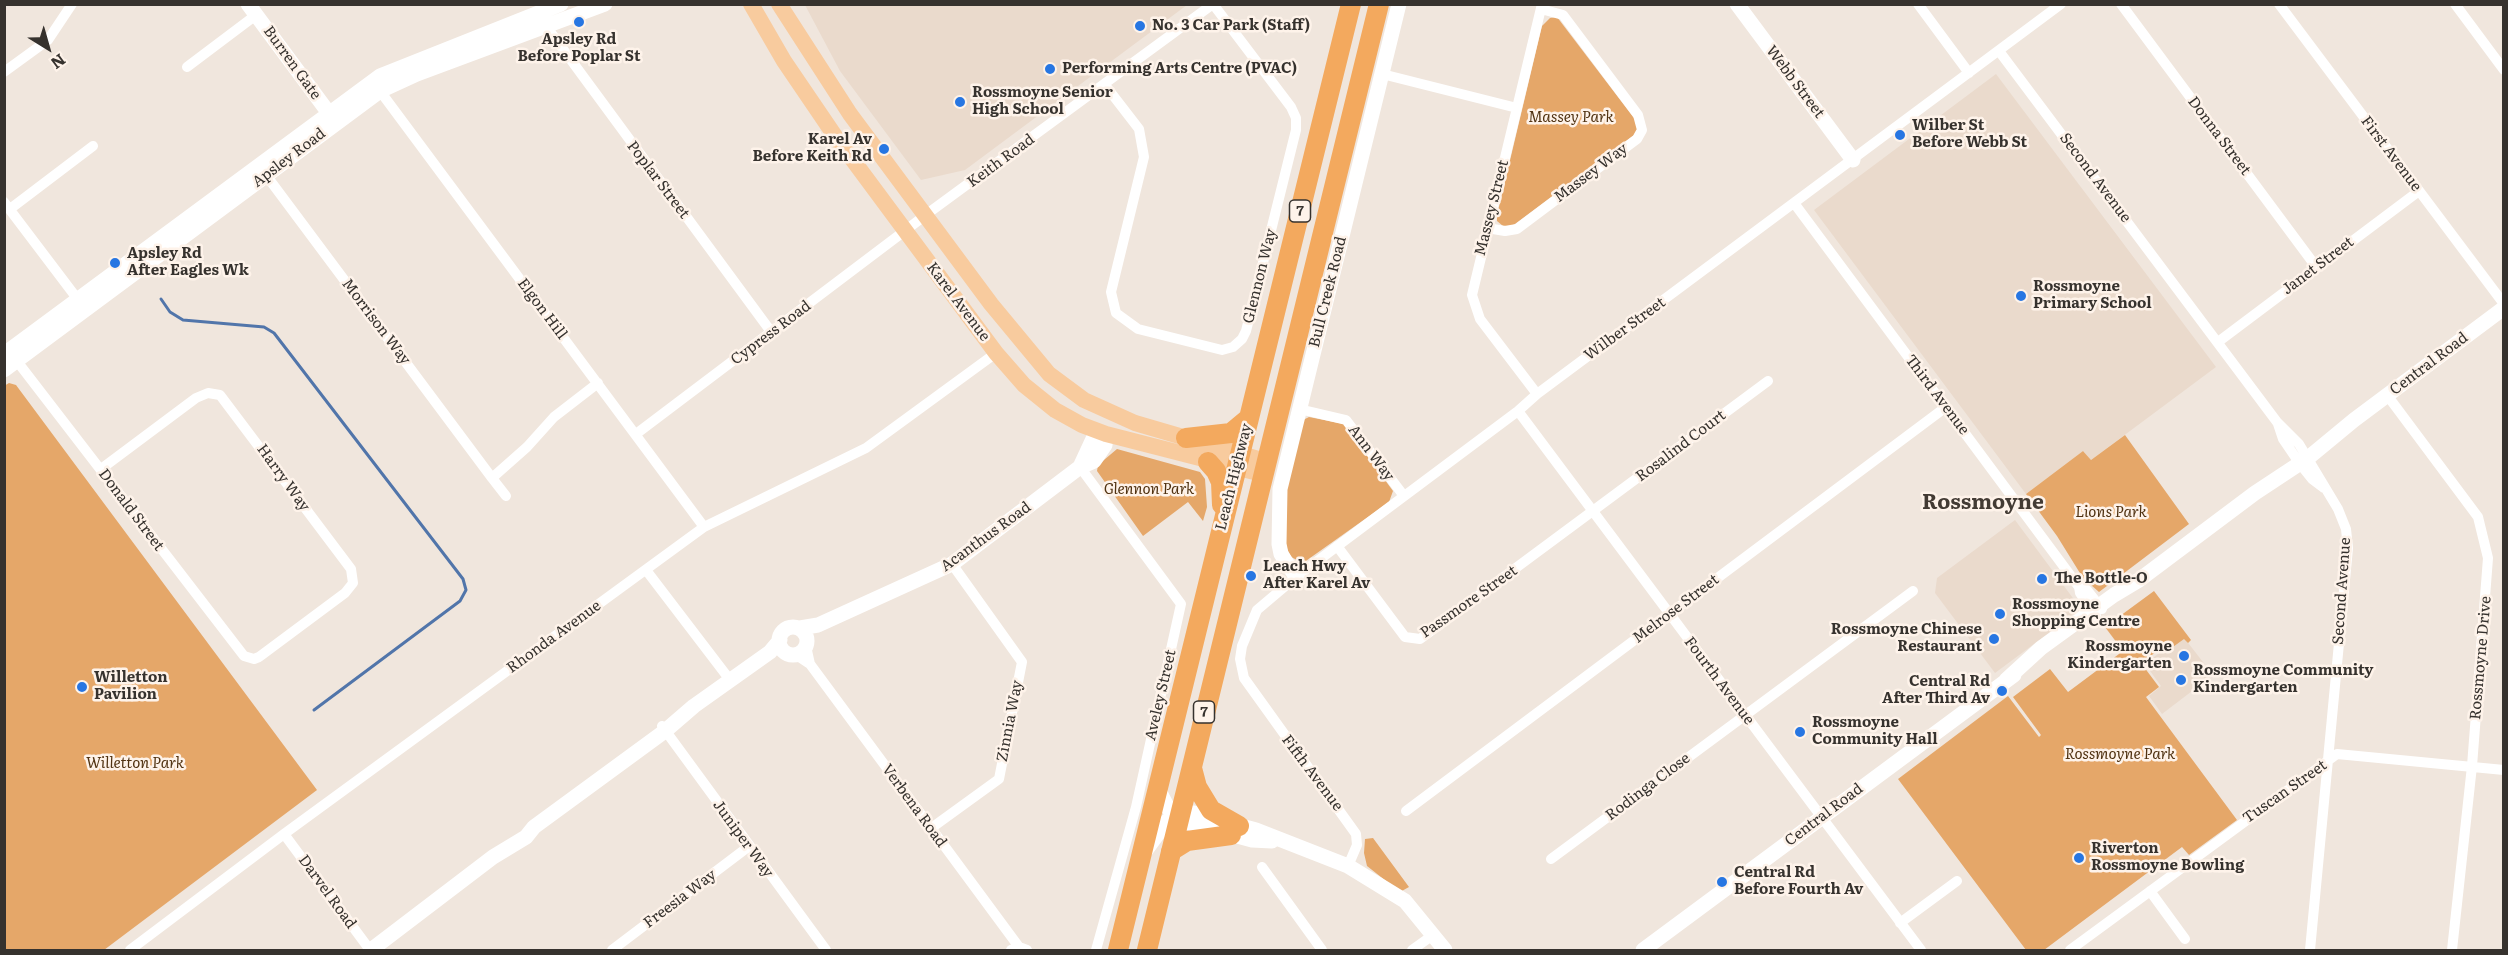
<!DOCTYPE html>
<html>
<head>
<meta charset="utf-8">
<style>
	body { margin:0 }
	#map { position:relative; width:2508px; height:955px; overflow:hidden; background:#f0e6dd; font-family:Literata,serif }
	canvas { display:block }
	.frame { position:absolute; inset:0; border:6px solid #36322e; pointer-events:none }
	.north { position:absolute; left:18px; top:18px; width:60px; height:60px; -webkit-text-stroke:4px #fef3ea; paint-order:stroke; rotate:143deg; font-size:16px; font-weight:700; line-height:24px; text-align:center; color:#36322e }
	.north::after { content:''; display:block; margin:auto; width:21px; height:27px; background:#36322e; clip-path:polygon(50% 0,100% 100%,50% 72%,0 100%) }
</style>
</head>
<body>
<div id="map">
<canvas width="2508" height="955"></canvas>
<div class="frame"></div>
<div class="north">N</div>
</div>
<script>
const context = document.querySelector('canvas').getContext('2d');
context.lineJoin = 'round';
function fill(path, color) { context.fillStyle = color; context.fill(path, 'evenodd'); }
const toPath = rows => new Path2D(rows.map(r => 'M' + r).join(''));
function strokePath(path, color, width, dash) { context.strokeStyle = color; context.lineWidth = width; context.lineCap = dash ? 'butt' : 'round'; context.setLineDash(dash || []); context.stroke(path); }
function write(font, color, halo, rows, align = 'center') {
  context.font = font + ' Literata,serif'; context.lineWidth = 5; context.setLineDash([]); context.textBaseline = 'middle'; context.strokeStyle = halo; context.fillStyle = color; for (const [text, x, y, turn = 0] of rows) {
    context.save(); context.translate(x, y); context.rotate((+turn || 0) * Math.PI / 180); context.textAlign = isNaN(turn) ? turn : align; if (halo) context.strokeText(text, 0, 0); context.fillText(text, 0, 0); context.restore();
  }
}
fill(toPath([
	[805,5,1187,5,965,170,921,180,840,71],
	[1996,74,2216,367,2091,460,2083,451,2026,494,1814,210],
	[2015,520,2081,609,1995,673,1935,593,1937,578],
	[2182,635,2213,675,2162,714,2149,696,2161,686,2145,664]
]), '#eadacc');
fill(toPath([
	[1557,17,1637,122,1638,128,1634,135,1515,224,1509,227,1503,226,1497,221,1497,215,1542,26,1550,18],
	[9,383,16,385,317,790,104,950,5,950,4,386],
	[1309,417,1344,424,1393,491,1389,502,1303,563,1291,557,1284,542,1284,489,1303,420],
	[2125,435,2189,524,2099,592,2083,578,2057,536,2026,494,2083,451,2091,460],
	[1117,449,1200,472,1205,479,1207,507,1203,521,1188,502,1143,536,1097,471,1098,465],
	[2154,591,2191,640,2188,643,2184,639,2170,649,2164,646,2141,663,2159,687,2146,697,2237,820,2189,855,2182,847,2044,950,2026,950,1898,779,2008,696,2039,737,2041,735,2013,697,2050,669,2068,692,2123,651,2105,627],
	[1373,838,1409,887,1400,892,1367,866,1364,853,1365,839]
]), '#e5a769');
strokePath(toPath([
	[161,299,170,312,183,320,264,327,274,333,463,579,466,590,460,601,314,710]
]), '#5175aa', 3);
strokePath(toPath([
	[1918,4,1969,73],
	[2121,4,2317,268],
	[2279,4,2504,304],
	[2455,4,2504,70],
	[546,26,772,333],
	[1999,51,2277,422,2299,444,2338,509,2346,529,2348,548,2310,950],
	[187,67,256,15],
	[4,72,48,40,72,4],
	[1382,74,1517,108],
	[1105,85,1139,129,1144,157,1111,292,1116,313,1138,329,1222,350,1233,347,1242,339,1246,331,1296,130,1296,118,1291,107,1213,4],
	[380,91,704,527],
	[263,171,492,478,527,447,554,417,598,383],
	[4,202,82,305],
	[1794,203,2079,587,2080,593,2096,616],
	[10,209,93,146],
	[1487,228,1505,231,1517,229,1637,139,1642,130,1638,115,1563,15,1541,9],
	[2218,342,2419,191],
	[13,356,244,656,254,659,259,657,345,593,353,583,351,569,220,395,208,393,196,398,101,469],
	[1537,394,1480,319,1472,295,1542,4],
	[2387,395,2478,517,2488,558,2472,766,2452,950],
	[1299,409,1346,420,1404,496],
	[1518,411,1921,950],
	[2278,424,2283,439,2300,464,2312,479,2324,488],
	[636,434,931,211,1213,4],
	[1080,467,1181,604,1136,807,1096,950],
	[492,478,506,496],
	[1337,546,1405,637,1420,639,1768,381],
	[646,570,730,680],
	[2079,587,2087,590,2102,609],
	[806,646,810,664],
	[795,654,810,664,1019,947],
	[662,726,826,950],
	[1406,811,1946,407],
	[930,829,999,779,1022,662,952,564],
	[284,834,370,950],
	[1551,859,1913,591],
	[1348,866,1357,845,1356,834,1244,678,1240,659,1242,646,1257,610,1296,577,1518,411,1537,394,2061,4],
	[1262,867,1322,950],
	[2150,891,2185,939],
	[1900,923,1957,881],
	[130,950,284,834,704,527,866,448,996,353],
	[612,950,748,847],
	[1011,950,1019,947,1027,950],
	[1412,950,1433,935],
	[2070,950,2337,754,2504,770]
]), '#fff', 10);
strokePath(toPath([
	[248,4,334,120],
	[1737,4,1853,160],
	[4,354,380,76,561,4],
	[4,370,380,91,417,74,605,4],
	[1296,577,1281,554,1279,544,1280,489,1399,4],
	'779 641a14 14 0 1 1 28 0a14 14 0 1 1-28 0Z',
	[800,628,818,625,952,564,1080,467,1094,461,1105,445,1106,434,1093,439,1080,467],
	[2006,680,2041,648,2114,595,2139,580,2255,493,2308,458,2354,420,2504,308],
	[1158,789,1168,808,1178,820,1252,840,1272,841],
	[1146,850,1167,821,1194,813,1256,830,1348,866,1405,901,1445,950],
	[371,950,493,857,526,837,534,827,665,731,694,706,770,652,780,640],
	[1643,950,2014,675]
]), '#fff', 15);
strokePath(toPath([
	[751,4,784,61,835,136,996,353,1024,385,1055,410,1082,425,1106,434,1262,474],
	[779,4,850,114,991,304,1049,374,1084,400,1135,423,1265,461]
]), '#f8cb9e', 16);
strokePath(toPath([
	[1186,438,1231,433,1249,418],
	[1208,462,1216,471,1221,482,1222,505],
	[1192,768,1197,787,1211,810,1239,826],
	[1171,851,1187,841,1231,835],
	[1118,950,1351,4],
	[1147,950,1379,4]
]), '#f3a95e', 20);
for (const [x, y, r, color] of [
	[579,22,6,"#2776e2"],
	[1140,26,6,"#2776e2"],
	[1050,69,6,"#2776e2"],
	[960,102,6,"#2776e2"],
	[1900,135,6,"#2776e2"],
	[884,149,6,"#2776e2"],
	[115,263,6,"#2776e2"],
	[2021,296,6,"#2776e2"],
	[1251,576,6,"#2776e2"],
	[2042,579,6,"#2776e2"],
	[2000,614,6,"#2776e2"],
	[1994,639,6,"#2776e2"],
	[2184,656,6,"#2776e2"],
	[2181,680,6,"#2776e2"],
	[82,687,6,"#2776e2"],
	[2002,691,6,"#2776e2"],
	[1800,732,6,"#2776e2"],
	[2079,858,6,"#2776e2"],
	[1722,882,6,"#2776e2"]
]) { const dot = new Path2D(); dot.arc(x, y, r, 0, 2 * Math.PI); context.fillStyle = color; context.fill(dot); strokePath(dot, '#fef3ea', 2); }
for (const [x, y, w] of [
	[1300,211,21],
	[1204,712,21]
]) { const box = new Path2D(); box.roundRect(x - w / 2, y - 11, w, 22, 4.5); context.fillStyle = '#fef3ea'; context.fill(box); strokePath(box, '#36322e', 1.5); }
write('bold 14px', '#36322e', null, [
	["7",1300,211],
	["7",1204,712]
]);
write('bold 15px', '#36322e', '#fef3ea', [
	["No. 3 Car Park (Staff)",1152,26],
	["Apsley Rd",579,40,"center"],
	["Before Poplar St",579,57,"center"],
	["Performing Arts Centre (PVAC)",1062,69],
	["Rossmoyne Senior",972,93],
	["High School",972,110],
	["Wilber St",1912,126],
	["Before Webb St",1912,143],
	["Karel Av",872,140,"right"],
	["Before Keith Rd",872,157,"right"],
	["Apsley Rd",127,254],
	["After Eagles Wk",127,271],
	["Rossmoyne",2033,287],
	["Primary School",2033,304],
	["Leach Hwy",1263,567],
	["After Karel Av",1263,584],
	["The Bottle-O",2054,579],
	["Rossmoyne",2012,605],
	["Shopping Centre",2012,622],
	["Rossmoyne Chinese",1982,630,"right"],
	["Restaurant",1982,647,"right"],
	["Rossmoyne",2172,647,"right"],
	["Kindergarten",2172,664,"right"],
	["Rossmoyne Community",2193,671],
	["Kindergarten",2193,688],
	["Willetton",94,678],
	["Pavilion",94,695],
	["Central Rd",1990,682,"right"],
	["After Third Av",1990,699,"right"],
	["Rossmoyne",1812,723],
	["Community Hall",1812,740],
	["Riverton",2091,849],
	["Rossmoyne Bowling",2091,866],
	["Central Rd",1734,873],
	["Before Fourth Av",1734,890]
], 'left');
write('15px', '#36322e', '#fef3ea', [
	["Burren Gate",292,63,54],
	["Webb Street",1795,82,53],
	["Donna Street",2219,136,53],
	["First Avenue",2391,154,53],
	["Apsley Road",289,158,-37],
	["Keith Road",1001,161,-36],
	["Massey Way",1591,173,-37],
	["Second Avenue",2095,178,53],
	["Poplar Street",658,180,53],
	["Massey Street",1492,208,-76],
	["Janet Street",2318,266,-37],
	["Glennon Way",1260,276,-76],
	["Bull Creek Road",1328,292,-76],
	["Karel Avenue",958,302,53],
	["Elgon Hill",542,309,53],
	["Morrison Way",376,322,53],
	["Wilber Street",1625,329,-36],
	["Cypress Road",771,333,-37],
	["Central Road",2429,364,-37],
	["Third Avenue",1937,395,53],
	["Rosalind Court",1681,446,-37],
	["Ann Way",1371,453,53],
	["Leach Highway",1234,477,-76],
	["Harry Way",283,478,54],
	["Donald Street",131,510,53],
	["Acanthus Road",986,537,-36],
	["Second Avenue",2342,591,-86],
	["Passmore Street",1469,602,-35],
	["Melrose Street",1676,609,-37],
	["Rhonda Avenue",554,637,-36],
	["Rossmoyne Drive",2481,658,-85],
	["Fourth Avenue",1719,681,53],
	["Aveley Street",1161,695,-77],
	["Zinnia Way",1010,721,-79],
	["Fifth Avenue",1312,773,53],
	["Rodinga Close",1648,787,-37],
	["Tuscan Street",2285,792,-35],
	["Verbena Road",914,806,54],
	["Central Road",1824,815,-37],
	["Juniper Way",743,839,54],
	["Darvel Road",327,892,54],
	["Freesia Way",680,899,-37]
]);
write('italic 15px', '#503211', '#fef3ea', [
	["Massey Park",1571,118],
	["Glennon Park",1149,490],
	["Lions Park",2111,513],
	["Rossmoyne Park",2120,755],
	["Willetton Park",135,764]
]);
write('bold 21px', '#433b34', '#fef3ea', [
	["Rossmoyne",1983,503]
]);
</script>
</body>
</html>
